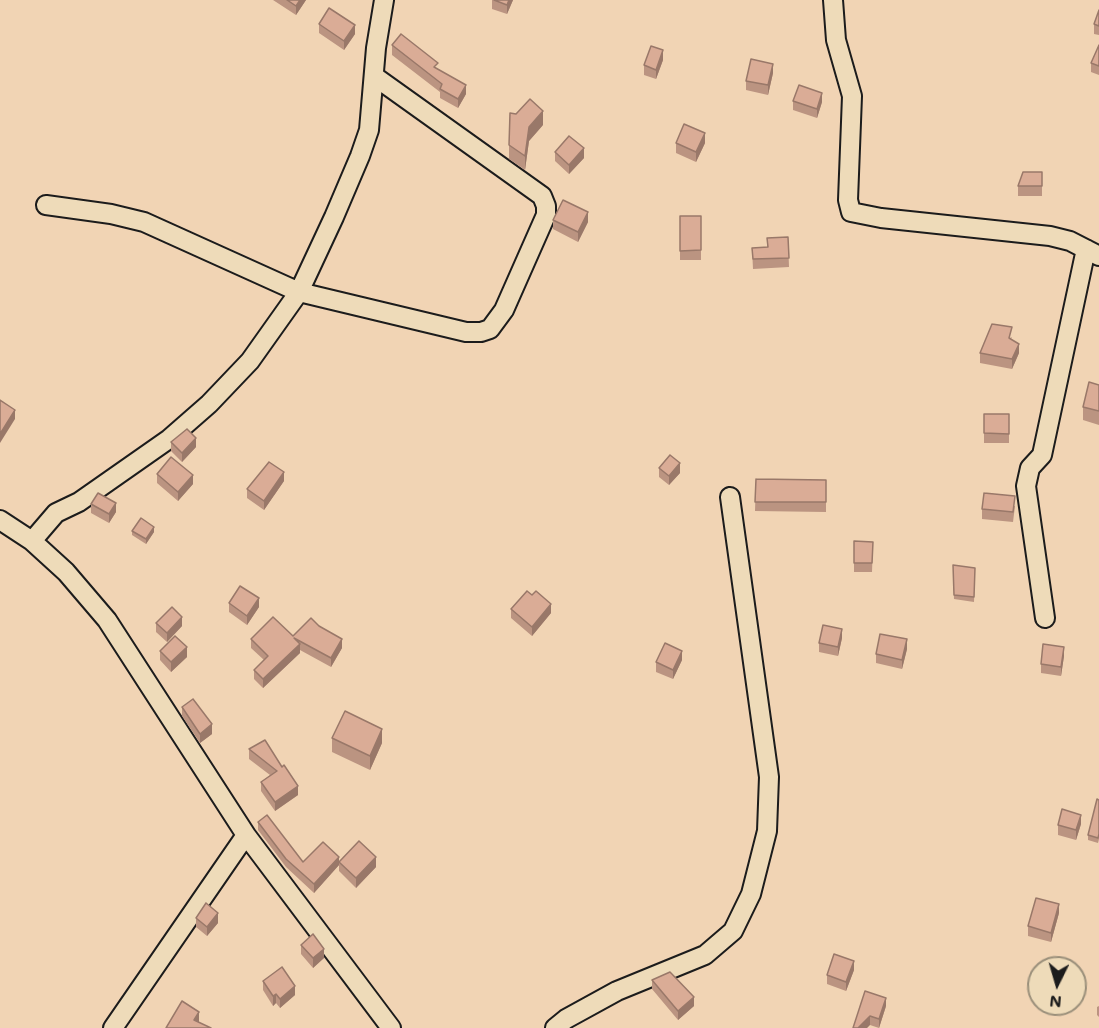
<!DOCTYPE html>
<html>
<head>
<meta charset="utf-8">
<style>
	body { margin:0 }
	#map { position:relative; width:1099px; height:1028px; overflow:hidden; background:#f1d4b4; font-family:Mali,sans-serif }
	canvas { display:block }
	.north { position:absolute; left:1027px; top:956px; width:60px; height:60px; box-sizing:border-box; background:#eedbb9; border:2px solid #9a8f7a; border-radius:50%; rotate:185deg; font-size:16px; font-weight:700; line-height:24px; text-align:center; color:#1c1c1c }
	.north::after { content:''; display:block; margin:auto; width:21px; height:27px; background:#1c1c1c; clip-path:polygon(50% 0,100% 100%,50% 72%,0 100%) }
</style>
</head>
<body>
<div id="map">
<canvas width="1099" height="1028"></canvas>
<div class="north">N</div>
</div>
<script>
const context = document.querySelector('canvas').getContext('2d');
context.lineJoin = 'round';
const toPath = rows => new Path2D(rows.map(r => 'M' + r).join(''));
function strokePath(path, color, width, dash) { context.strokeStyle = color; context.lineWidth = width; context.lineCap = dash ? 'butt' : 'round'; context.setLineDash(dash || []); context.stroke(path); }
function fill(path, color) { context.fillStyle = color; context.fill(path, 'evenodd'); }
const minor = toPath([
	[833,0,836,40,852,96,848,200,851,212,881,218,1050,236,1070,241,1099,256],
	[46,205,111,214,144,222,299,292,466,332,481,332,490,329,504,310,546,215,546,206,542,196,374,76],
	[0,520,32,541,66,572,107,620,246,835,391,1028],
	[32,541,56,513,79,502,169,439,209,404,250,361,299,292,334,217,360,156,369,130,376,48,384,0],
	[1045,618,1026,486,1030,468,1042,455,1086,249],
	[113,1028,246,835],
	[555,1028,566,1019,617,991,705,955,733,931,751,894,767,831,769,777,730,497]
]);
strokePath(minor, '#1c1c1c', 22);
strokePath(minor, '#eedbb9', 18);
fill(toPath([
	[273,0,306,0,296,15],
	[492,0,513,0,507,14,492,9],
	[1099,10,1099,35,1094,34,1094,24],
	[319,24,355,34,344,50,319,33],
	[392,45,438,69,466,94,458,108,440,98,440,92,392,55],
	[1099,45,1099,75,1091,72,1091,63],
	[663,60,656,79,644,75,644,65],
	[773,73,768,95,746,90,746,81],
	[793,101,822,102,817,118,793,110],
	[543,125,529,141,525,170,509,159,509,145],
	[676,143,705,143,696,162,676,153],
	[555,152,584,158,569,174,555,161],
	[1042,172,1042,196,1018,196,1018,186],
	[680,216,701,216,701,260,680,260],
	[553,220,588,222,578,242,553,229],
	[788,237,789,267,753,269,752,248,767,247,767,238],
	[1012,337,1011,339,1019,353,1012,369,980,363,980,353],
	[1099,385,1099,425,1083,420,1083,407],
	[984,414,1009,414,1009,443,984,443],
	[171,442,196,447,182,462,171,451],
	[659,468,680,473,669,485,659,477],
	[157,474,193,484,178,501,157,483],
	[756,479,826,480,826,512,755,511],
	[284,481,264,510,247,498,247,489],
	[91,504,116,512,109,523,91,513],
	[1015,506,1013,522,982,519,982,509],
	[132,531,154,532,146,544,132,535],
	[854,541,873,542,872,572,854,572],
	[953,565,975,568,974,602,954,599],
	[229,603,259,607,247,625,229,612],
	[511,609,551,613,532,636,511,618],
	[156,623,182,626,167,642,156,632],
	[293,636,342,648,331,667,300,650,300,653,263,688,254,679,254,670,264,660,251,648,251,639],
	[842,638,838,656,819,652,819,643],
	[907,649,902,669,876,663,876,654],
	[160,651,187,657,171,672,160,660],
	[1064,656,1061,676,1041,673,1041,664],
	[682,660,673,679,656,672,656,662],
	[182,707,212,734,200,743,182,716],
	[332,738,382,743,370,770,332,752],
	[249,749,282,767,298,795,275,811,261,791,261,782,270,775,249,759],
	[1099,800,1099,839,1098,843,1088,840,1088,835],
	[258,822,303,862,339,865,314,893,286,867,258,830],
	[1081,824,1076,840,1058,835,1058,825],
	[339,862,376,867,356,888,339,871],
	[1059,913,1051,942,1028,936,1028,926],
	[196,918,218,923,207,936,196,927],
	[301,945,324,958,313,968,301,954],
	[854,970,846,991,827,984,827,975],
	[652,980,694,1006,678,1020,652,989],
	[263,981,295,995,280,1008,276,1003,273,1006,263,990],
	[886,1006,879,1028,870,1025,853,1028],
	[1099,1006,1099,1017,1097,1015,1097,1007]
]), '#bb9481');
fill(toPath([
	[300,0,306,0,296,15,296,6],
	[509,0,513,0,507,14,507,5],
	[355,25,355,34,344,50,344,41],
	[663,50,663,60,656,79,656,70],
	[773,64,773,73,768,95,768,85],
	[466,85,466,94,458,108,458,99],
	[822,93,822,102,817,118,817,109],
	[543,111,543,125,529,141,525,170,525,156,529,127],
	[705,133,705,143,696,162,696,152],
	[584,148,584,158,569,174,569,165],
	[588,212,588,222,578,242,578,232],
	[1019,344,1019,353,1012,369,1012,359],
	[15,410,15,419,0,443,0,434],
	[196,438,196,447,182,462,182,453],
	[680,463,680,473,669,485,669,476],
	[284,472,284,481,264,510,264,501],
	[193,475,193,484,178,501,178,492],
	[116,503,116,512,109,523,109,514],
	[154,527,154,532,146,544,146,539],
	[259,598,259,607,247,625,247,616],
	[551,604,551,613,532,636,532,627],
	[182,617,182,626,167,642,167,633],
	[842,629,842,638,838,656,838,647],
	[342,639,342,648,331,667,331,658],
	[907,639,907,649,902,669,902,660],
	[300,644,300,653,263,688,263,679],
	[187,647,187,657,171,672,171,662],
	[1064,647,1064,656,1061,676,1061,667],
	[682,651,682,660,673,679,673,670],
	[212,724,212,734,200,743,200,734],
	[382,729,382,743,370,770,370,756],
	[298,786,298,795,275,811,275,802],
	[1081,815,1081,824,1076,840,1076,830],
	[339,857,339,865,314,893,314,884],
	[376,857,376,867,356,888,356,878],
	[1059,904,1059,913,1051,942,1051,933],
	[218,913,218,923,207,936,207,927],
	[324,949,324,958,313,968,313,958],
	[854,961,854,970,846,991,846,982],
	[295,986,295,995,280,1008,280,999],
	[276,994,276,1003,273,1006,273,996],
	[694,997,694,1006,678,1020,678,1011],
	[886,998,886,1006,879,1028,879,1019],
	[199,1012,199,1023,194,1020],
	[870,1016,870,1025,867,1028,858,1028]
]), '#997869');
const building = toPath([
	[287,0,300,0,296,6,287,0],
	[494,0,509,0,507,5,494,0],
	[329,8,355,25,344,41,319,24,329,8],
	[1099,10,1099,26,1094,24,1099,10],
	[401,34,438,63,434,67,466,85,458,99,440,89,442,84,392,45,401,34],
	[1099,45,1099,66,1091,63,1099,45],
	[651,46,663,50,656,70,644,65,651,46],
	[751,59,773,64,768,85,746,81,751,59],
	[799,85,822,93,817,109,793,101,799,85],
	[530,99,543,111,529,127,525,156,509,145,510,113,516,114,530,99],
	[684,124,705,133,696,152,676,143,684,124],
	[569,136,584,148,569,165,555,152,569,136],
	[1023,172,1042,172,1042,186,1018,186,1023,172],
	[563,200,588,212,578,232,553,220,563,200],
	[680,216,701,216,701,250,680,251,680,216],
	[788,237,789,258,753,259,752,248,768,247,767,238,788,237],
	[992,324,1012,327,1009,338,1019,344,1012,359,980,353,992,324],
	[1089,382,1099,385,1099,411,1083,407,1089,382],
	[0,400,15,410,0,434,0,400],
	[984,414,1009,414,1009,434,984,433,984,414],
	[187,429,196,438,182,453,171,442,187,429],
	[670,455,680,463,669,476,659,468,670,455],
	[171,457,193,475,178,492,157,474,171,457],
	[269,462,284,472,264,501,247,489,269,462],
	[756,479,826,480,826,502,755,502,756,479],
	[98,493,116,503,109,514,91,504,98,493],
	[984,493,1015,496,1013,512,982,509,984,493],
	[141,518,154,527,146,539,132,531,141,518],
	[854,541,873,542,872,563,854,563,854,541],
	[953,565,975,568,974,597,954,595,953,565],
	[240,586,259,598,247,616,229,603,240,586],
	[527,591,532,595,536,591,551,604,532,627,511,609,527,591],
	[172,607,182,617,167,633,156,623,172,607],
	[273,617,293,636,311,618,319,626,342,639,331,658,294,638,300,644,263,679,254,670,268,656,251,639,273,617],
	[823,625,842,629,838,647,819,643,823,625],
	[880,634,907,639,902,660,876,654,880,634],
	[175,636,187,647,171,662,160,651,175,636],
	[665,643,682,651,673,670,656,662,665,643],
	[1043,644,1064,647,1061,667,1041,664,1043,644],
	[193,699,212,724,200,734,182,707,193,699],
	[345,711,382,729,370,756,332,738,345,711],
	[265,740,282,767,284,765,298,786,275,802,261,782,277,771,249,749,265,740],
	[1097,799,1099,800,1099,834,1098,838,1088,835,1097,799],
	[1062,809,1081,815,1076,830,1058,825,1062,809],
	[267,815,303,862,323,842,339,857,314,884,286,859,258,822,267,815],
	[359,841,376,857,356,878,339,862,359,841],
	[1036,898,1059,904,1051,933,1028,926,1036,898],
	[206,903,218,913,207,927,196,918,206,903],
	[313,934,324,949,313,958,301,945,313,934],
	[834,954,854,961,846,982,827,975,834,954],
	[282,967,295,986,280,999,276,994,273,996,263,981,282,967],
	[670,972,694,997,678,1011,652,980,670,972],
	[865,991,886,998,879,1019,870,1016,858,1028,853,1028,865,991],
	[182,1001,199,1012,194,1020,211,1028,166,1028,182,1001]
]);
fill(building, '#daac96');
strokePath(building, '#997869', 1.5);
</script>
</body>
</html>
